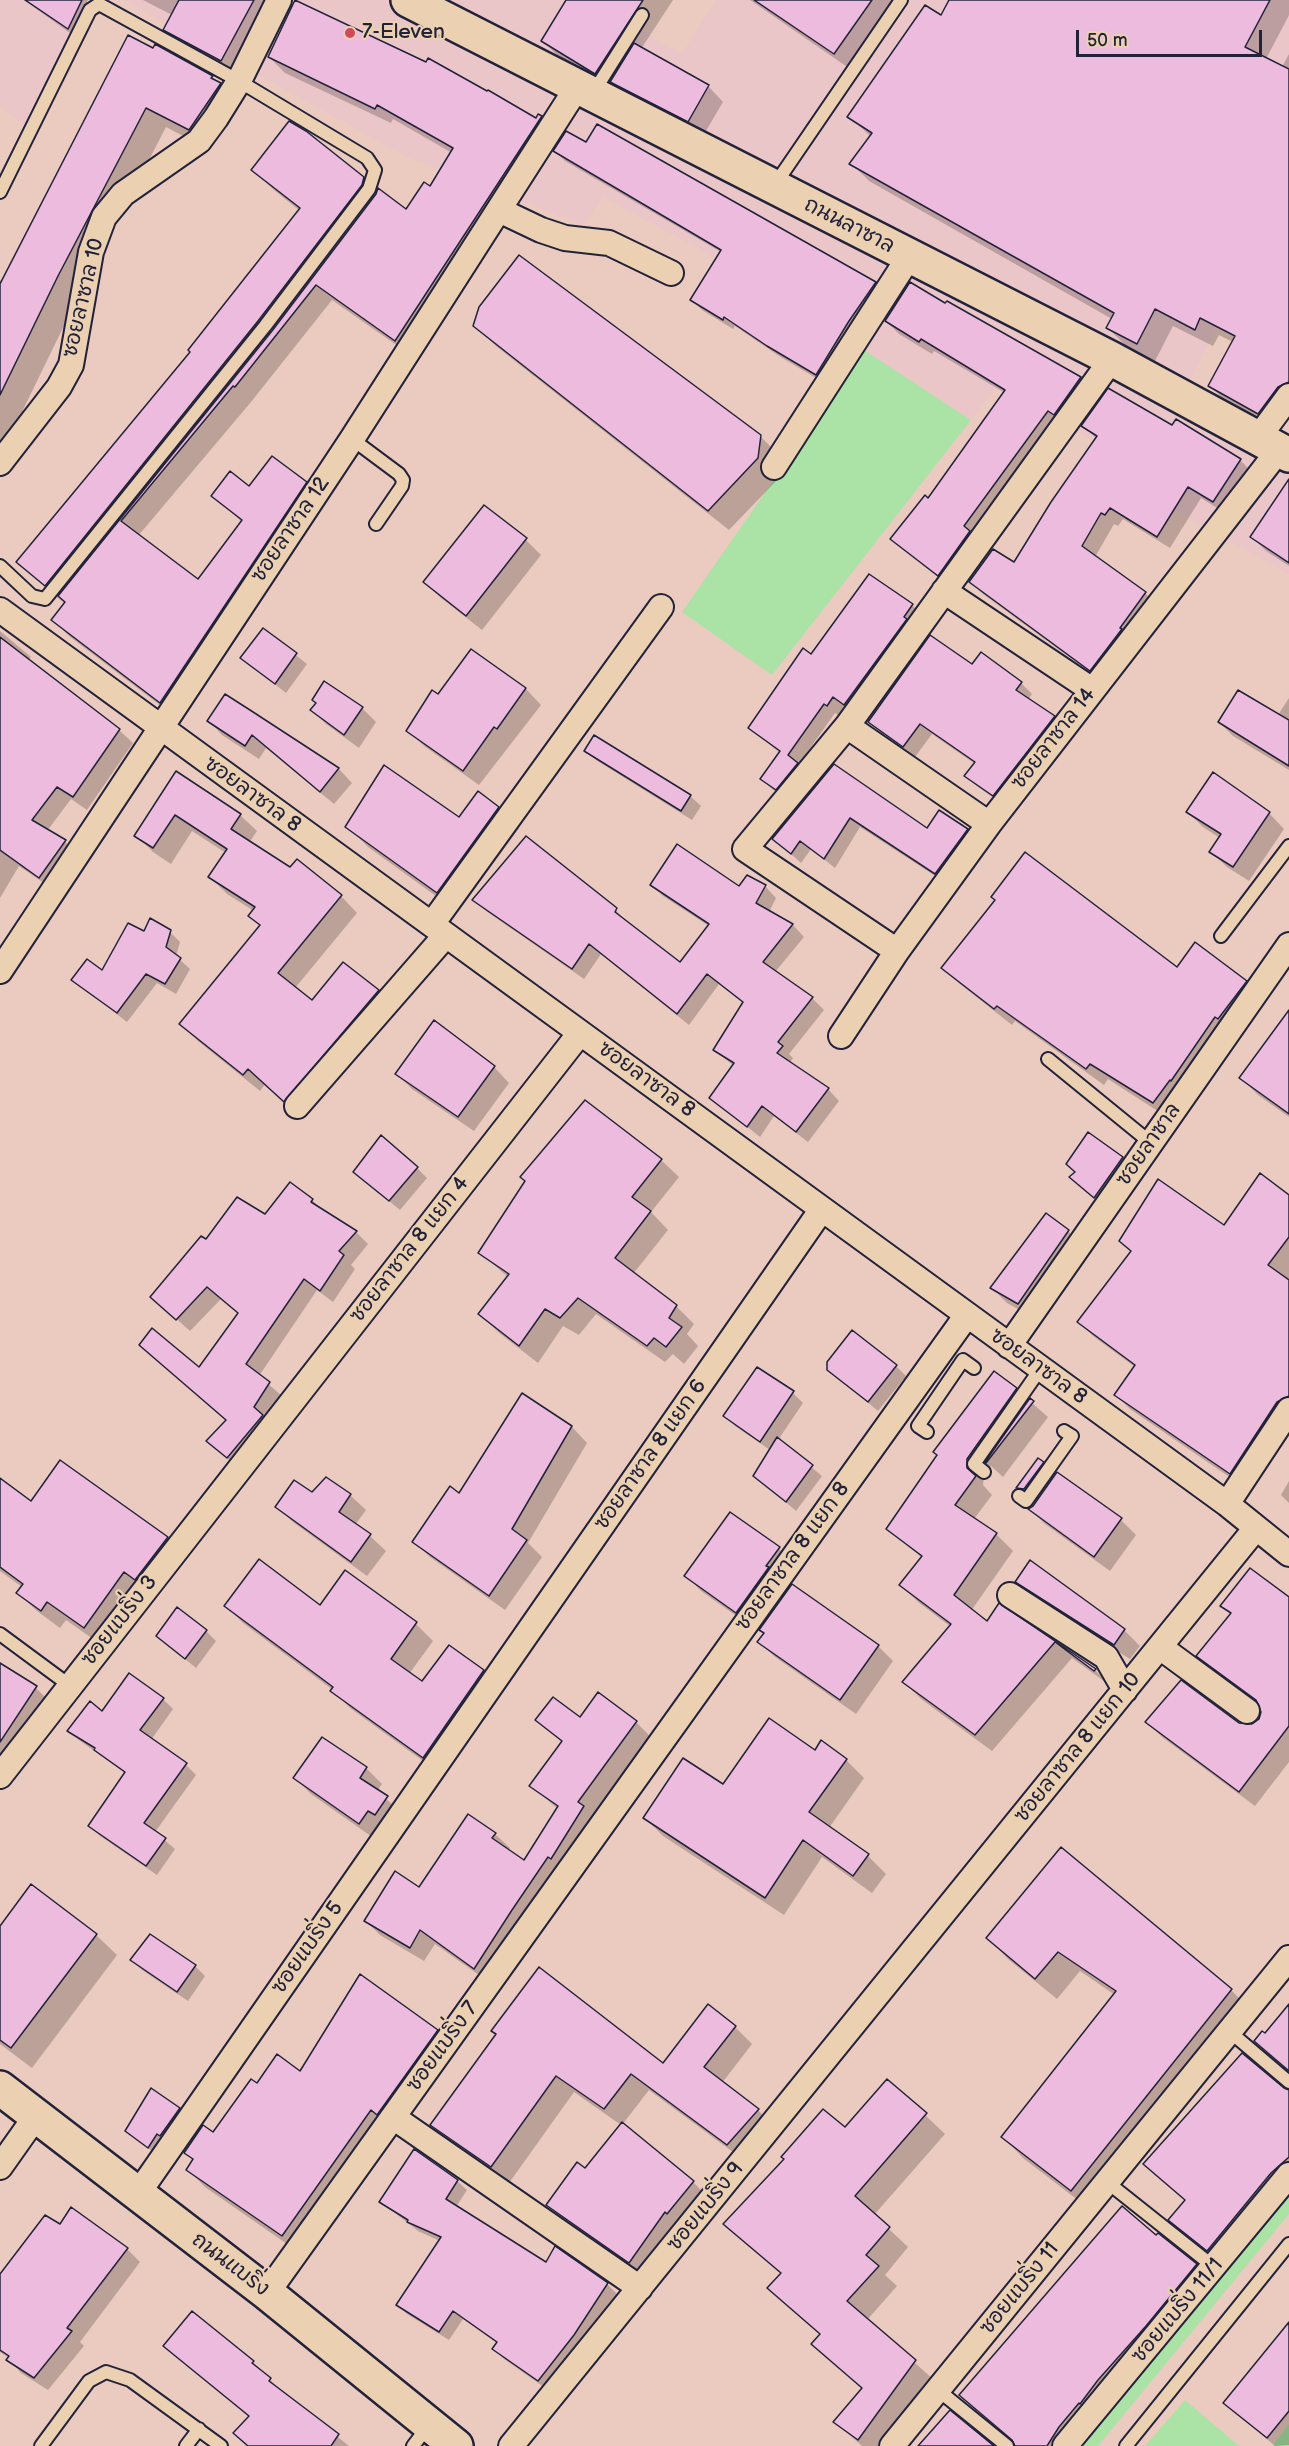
<!DOCTYPE html>
<html>
<head>
<meta charset="utf-8">
<style>
	body { margin:0 }
	#map { position:relative; width:1289px; height:2446px; overflow:hidden; background:#ebcabf; font-family:"Balsamiq Sans",sans-serif }
	canvas { display:block }
	.scale { position:absolute; left:1076px; top:30px; width:186px; height:27px; box-sizing:border-box; border:3px solid #22223b; border-top:0; padding-left:8px; font-size:18px; line-height:21px; white-space:nowrap; color:#22223b; -webkit-text-stroke:4px #ebd0b2; paint-order:stroke }
</style>
</head>
<body>
<div id="map">
<canvas width="1289" height="2446"></canvas>
<div class="scale">50 m</div>
</div>
<script>
const context = document.querySelector('canvas').getContext('2d');
context.lineJoin = 'round';
function fill(path, color) { context.fillStyle = color; context.fill(path, 'evenodd'); }
const toPath = rows => new Path2D(rows.map(r => 'M' + r).join(''));
function strokePath(path, color, width, dash) { context.strokeStyle = color; context.lineWidth = width; context.lineCap = dash ? 'butt' : 'round'; context.setLineDash(dash || []); context.stroke(path); }
function write(font, color, halo, rows, align = 'center') {
  context.font = font + ' "Balsamiq Sans","Playpen Sans Thai",sans-serif'; context.lineWidth = 4.5; context.setLineDash([]); context.textBaseline = 'middle'; context.strokeStyle = halo; context.fillStyle = color; for (const [text, x, y, turn = 0] of rows) {
    context.save(); context.translate(x, y); context.rotate((+turn || 0) * Math.PI / 180); context.textAlign = isNaN(turn) ? turn : align; if (halo) context.strokeText(text, 0, 0); context.fillText(text, 0, 0); context.restore();
  }
}
fill(toPath([
	[0,0,87,0,25,125,0,107],
	[123,0,640,0,626,21,682,54,716,0,1289,0,1289,184,1188,385,1289,438,1289,574,1123,482,1136,463,996,388,971,420,864,350,847,329,603,197,583,225,407,157]
]), '#ebc6c8');
fill(toPath([
	[864,350,971,420,772,675,682,612],
	[1289,2188,1289,2214,1098,2446,1078,2446],
	[1185,2400,1239,2446,1145,2446],
	[1289,2424,1289,2446,1272,2446]
]), '#abe2a6');
fill(toPath([
	[24,0,88,0,87,2,96,11,81,41],
	[143,0,265,0,273,8,236,76,180,45,165,29,172,15],
	[568,0,673,0,641,49,708,86,723,102,703,136,627,97,616,86,613,91,560,58,543,41],
	[750,0,902,0,853,71],
	[951,0,1289,0,1289,15,1266,59,1282,67,1289,54,1289,415,1276,431,1228,404,1210,386,1233,342,1219,335,1213,346,1173,326,1155,361,1126,346,1108,328,1112,319,869,181,851,163,871,137,849,116,941,17],
	[128,37,212,77,240,105,210,150,166,127,78,297,0,457,0,280,3,281],
	[269,57,536,120,541,117,557,133,412,356,332,300,251,402,138,536,199,581,242,522,213,496,250,488,306,483,322,499,177,718,69,636,53,620,65,604,18,562,192,352,300,211,274,190,253,170,363,178,378,192,406,211,431,188,452,153,393,119,391,123,285,73],
	[586,144,875,283,885,293,826,384,779,356,735,326,733,329,702,310,692,300,721,252,565,161,555,151],
	[947,303,1080,378,1093,391,951,588,892,539,928,500,1005,393,934,351,932,354,899,334,886,321,946,306],
	[475,326,760,436,781,457,778,479,729,530,496,346],
	[1083,426,1173,427,1240,460,1252,472,1225,513,1201,498,1170,548,1123,519,1118,526,1114,524,1095,557,1145,593,1157,605,1103,682,983,594,971,582,1015,564,1097,439],
	[1289,504,1289,566,1266,551,1252,537],
	[485,507,526,540,541,555,482,630,441,598,425,582],
	[912,605,922,615,855,714,844,706,838,715,835,713,798,765,807,774,786,799,772,789,762,779,780,753,750,728,812,656],
	[264,630,307,664,286,693,242,658],
	[0,631,31,657,28,660,119,730,133,743,87,810,71,799,47,831,65,842,79,855,54,890,19,866,0,898],
	[472,651,526,689,541,705,479,785,424,746,408,730,438,696],
	[972,666,1021,683,1032,694,1028,700,1054,717,1065,728,1005,806,978,787,966,776,975,764,932,734,915,757,881,733,870,722],
	[225,696,339,769,352,783,334,804,266,748,259,759,222,735,209,721],
	[1289,698,1289,770,1233,736,1219,722,1278,715],
	[362,708,376,722,359,748,326,724,312,710],
	[595,737,690,796,701,806,692,820,596,760,586,750],
	[834,766,927,830,967,830,977,840,946,883,860,827,835,868,811,849,801,863,774,839],
	[176,773,240,815,257,831,249,843,290,869,341,896,357,913,295,988,313,1002,344,964,378,991,395,1007,301,1117,265,1084,260,1091,198,1041,181,1024,260,926,250,916,254,911,227,894,210,877,226,853,192,831,171,864,153,852,136,835],
	[498,808,519,828,458,912,368,847,347,826,459,819],
	[1188,812,1269,813,1284,829,1249,881,1227,867,1211,852,1220,838,1203,827],
	[652,885,739,888,765,886,776,898,769,912,793,925,804,937,775,972,812,998,824,1010,789,1054,793,1058,790,1063,828,1089,839,1101,808,1142,774,1116,760,1137,711,1098,734,1066,714,1050,743,1003,719,984,689,1025,601,954,584,979,486,911,474,900,616,910,626,922,680,964,709,926,663,896],
	[997,900,1177,969,1246,982,1263,998,1170,1119,1108,1079,1104,1085,1015,1021,1012,1025,960,984,943,968],
	[170,932,180,942,176,956,190,969,176,994,157,983,127,1022,73,980,102,972,144,933],
	[1289,1010,1289,1117,1258,1095,1241,1078],
	[494,1067,509,1083,474,1131,412,1089,397,1074],
	[1089,1134,1123,1158,1133,1168,1105,1207,1071,1177,1077,1173],
	[661,1160,679,1177,651,1212,668,1230,633,1274,676,1306,694,1324,687,1334,698,1346,684,1364,673,1354,665,1362,596,1314,579,1335,563,1326,538,1363,498,1332,480,1314,508,1277,480,1253],
	[417,1168,427,1178,400,1210,366,1182],
	[290,1184,312,1200,326,1213,356,1232,368,1244,351,1265,355,1269,333,1302,317,1290,259,1376,282,1396,240,1470,208,1441,227,1421,141,1345,200,1369,239,1314,221,1299,190,1331,152,1297,206,1241,265,1216],
	[1289,1197,1289,1419,1244,1487,1130,1409,1116,1395,1135,1367,1093,1336,1079,1322,1132,1252,1121,1241,1225,1227],
	[1068,1231,1083,1246,1034,1318,1007,1303,992,1288],
	[896,1366,906,1376,878,1411,828,1369],
	[758,1369,793,1393,803,1403,778,1440,822,1476,796,1511,755,1476,770,1450,735,1426,725,1416],
	[1016,1389,1048,1417,1003,1477,991,1466,984,1477,983,1485,992,1495,974,1519,996,1534,1013,1551,971,1611,987,1623,999,1606,1095,1670,1112,1687,1072,1658,992,1751,921,1699,904,1682,951,1627,918,1602,901,1585,922,1558,888,1529],
	[523,1395,572,1427,587,1443,528,1543,542,1557,505,1610,430,1557,414,1542,460,1495],
	[61,1462,167,1538,186,1557,103,1646,66,1620,60,1628,37,1611,18,1593,22,1587,0,1571,0,1480,31,1503],
	[1043,1463,1056,1476,1121,1520,1136,1535,1110,1571,1045,1524,1030,1509,1036,1504,1018,1488],
	[1289,1481,1289,1503,1281,1495],
	[312,1494,350,1495,366,1510,355,1525,370,1536,386,1551,367,1576,293,1522,277,1507],
	[779,1549,794,1564,752,1627,701,1591,686,1575],
	[1031,1562,1124,1630,1140,1646,1130,1659,1032,1597,1017,1582],
	[346,1572,416,1624,433,1641,409,1674,423,1683,449,1647,483,1671,501,1689,441,1774,350,1708,333,1690,243,1623,226,1606,320,1607],
	[1289,1599,1289,1762,1255,1806,1162,1737,1147,1722,1253,1726,1260,1720,1263,1712,1260,1705,1213,1671,1198,1656,1232,1615,1222,1606],
	[206,1631,216,1641,196,1668,157,1636],
	[759,1642,878,1646,893,1661,856,1714,775,1657],
	[0,1664,36,1688,56,1708,0,1781],
	[598,1694,636,1722,651,1737,592,1816,597,1822,489,1982,435,1944,424,1961,380,1935,366,1921,419,1889,495,1834,510,1848,508,1851,524,1862,558,1809,531,1786,563,1743,537,1720,580,1719],
	[163,1699,173,1709,151,1740,186,1765,196,1775,155,1832,175,1849,157,1875,100,1836,90,1826,126,1774,79,1740,69,1730,102,1713],
	[323,1739,366,1768,382,1784,377,1791,402,1813,375,1839,311,1794,295,1778],
	[815,1752,846,1760,864,1778,829,1828,868,1856,886,1874,872,1893,822,1857,784,1915,663,1836,645,1818],
	[1061,1849,1231,1990,1251,2010,1092,2211,1023,2158,1003,2137,1115,1995,1080,1971,1057,1999,1008,1959,988,1938],
	[0,1928,96,1935,117,1955,32,2068,0,2044],
	[132,1960,195,1966,205,1976,188,2001,142,1970],
	[735,2027,752,2044,722,2083,758,2110,775,2128,745,2161,649,2090,622,2125,693,2182,708,2197,645,2277,563,2221,548,2205,585,2170,621,2125,574,2092,509,2183,449,2142,432,2125,497,2035,493,2031,663,2065],
	[437,2031,454,2048,300,2253,205,2187,188,2170,194,2161,186,2152,214,2134,257,2085],
	[1283,2090,1289,2091,1289,2172,1216,2258,1178,2228],
	[179,2109,189,2120,159,2157,127,2130],
	[925,2115,945,2134,874,2215,908,2247,885,2275,897,2286,867,2320,934,2380,887,2446,862,2446,835,2422,863,2389,813,2343,821,2335,769,2288,782,2275,726,2224,845,2129],
	[457,2181,467,2190,456,2207,547,2264,555,2248,607,2284,617,2294,583,2344,548,2390,504,2359,494,2349,498,2344,463,2319,449,2340,407,2314,397,2304,440,2241,418,2231,380,2201],
	[72,2209,127,2249,140,2262,80,2342,84,2346,48,2390,21,2373,9,2358,0,2352,0,2276,61,2226],
	[1156,2237,1203,2273,1060,2446,1017,2446,1014,2441],
	[192,2313,253,2362,284,2394,349,2446,248,2446,235,2433,249,2417,165,2346],
	[1289,2341,1289,2445,1275,2446,1225,2403]
]), '#0003');
const building = toPath([
	[25,0,82,0,68,29,25,0],
	[179,0,254,0,221,61,163,30,179,0],
	[295,0,426,62,428,58,487,91,488,90,536,118,538,114,542,116,395,341,316,285,235,387,233,386,121,521,198,579,242,520,211,496,230,471,249,486,272,456,307,482,160,703,51,620,65,602,58,596,272,331,376,194,378,188,406,209,424,182,430,186,453,148,377,105,375,109,268,57,295,0],
	[566,0,643,0,595,74,541,41,566,0],
	[754,0,872,0,834,54,754,0],
	[949,0,1270,0,1245,47,1289,69,1289,382,1278,387,1258,414,1208,386,1235,336,1200,318,1195,330,1155,309,1137,344,1106,328,1114,313,849,164,872,133,847,117,925,5,941,15,949,0],
	[128,35,153,48,155,44,213,76,211,78,221,83,189,130,146,108,58,276,0,395,0,284,128,35],
	[634,43,709,85,688,122,610,82,634,43],
	[289,121,306,131,364,177,362,185,258,321,45,586,16,562,190,352,188,350,300,208,251,170,289,121],
	[597,124,876,282,849,321,816,375,767,346,724,317,723,320,690,300,721,250,553,151,566,131,586,142,597,124],
	[519,255,761,435,758,458,708,511,473,326,479,307,519,255],
	[910,282,945,303,947,301,1081,377,1054,415,1048,411,964,526,970,531,938,576,890,539,925,495,928,498,1005,390,921,339,919,342,885,321,910,282],
	[1108,388,1172,425,1176,419,1241,459,1213,502,1188,487,1157,537,1110,508,1105,515,1101,513,1082,546,1146,592,1120,628,1122,629,1090,671,969,582,993,549,1014,562,1051,502,1097,436,1081,426,1108,388],
	[1289,479,1289,563,1250,537,1289,479],
	[484,505,527,538,466,616,423,582,484,505],
	[869,574,913,604,904,617,907,619,844,705,833,697,827,706,824,704,788,755,798,763,776,790,760,779,780,751,748,728,803,648,811,654,869,574],
	[263,628,297,653,275,684,240,658,263,628],
	[930,635,972,664,981,652,1022,682,1016,690,1055,716,993,796,964,776,975,762,920,724,903,747,868,722,930,635],
	[0,637,120,729,73,797,57,787,32,820,66,840,39,878,0,850,0,637],
	[471,649,526,688,497,729,494,727,463,771,406,731,432,690,438,694,471,649],
	[324,681,363,707,344,735,310,710,316,703,312,700,324,681],
	[1238,690,1289,720,1289,766,1218,722,1238,690],
	[225,694,250,710,339,768,320,792,252,735,245,746,207,721,225,694],
	[594,735,691,795,681,811,584,751,594,735],
	[834,764,927,828,939,810,968,829,935,874,850,818,824,859,800,841,791,854,772,839,834,764],
	[384,765,459,817,478,791,499,807,437,893,345,827,384,765],
	[176,771,241,814,231,829,290,867,297,859,342,895,278,973,312,1000,343,962,379,990,284,1102,248,1069,243,1075,179,1024,260,925,248,916,255,907,208,877,227,849,175,815,153,848,134,836,176,771],
	[1213,772,1270,812,1233,867,1209,852,1221,834,1186,812,1213,772],
	[526,836,617,908,615,912,680,962,709,924,650,885,677,844,739,886,747,875,766,885,756,903,793,924,763,962,813,997,778,1042,783,1046,777,1053,829,1088,796,1132,762,1106,747,1127,709,1098,734,1063,713,1050,743,1002,707,974,677,1014,589,944,572,969,472,900,526,836],
	[1025,852,1177,967,1195,942,1247,981,1218,1019,1215,1017,1171,1081,1170,1080,1153,1103,1090,1064,1086,1069,997,1006,994,1009,941,968,995,900,991,897,1025,852],
	[150,918,171,930,166,947,181,958,165,984,146,974,117,1013,71,980,87,959,102,970,128,923,144,931,150,918],
	[1289,1010,1289,1114,1239,1078,1289,1010],
	[434,1020,495,1066,458,1117,395,1074,434,1020],
	[585,1100,662,1159,632,1197,651,1211,615,1258,677,1305,669,1318,682,1327,666,1347,654,1338,647,1346,578,1298,560,1318,545,1309,519,1346,478,1314,509,1274,478,1253,525,1181,520,1177,585,1100],
	[1088,1132,1123,1157,1094,1198,1069,1177,1075,1172,1066,1164,1088,1132],
	[381,1135,418,1167,389,1201,353,1172,381,1135],
	[1260,1173,1289,1195,1289,1237,1268,1265,1289,1280,1289,1396,1277,1402,1230,1474,1114,1395,1135,1365,1077,1322,1131,1251,1119,1241,1158,1179,1224,1225,1260,1173],
	[290,1182,313,1199,311,1202,357,1231,339,1251,344,1255,320,1291,304,1279,246,1364,270,1382,254,1407,263,1415,227,1458,206,1441,226,1420,139,1345,152,1328,199,1367,238,1313,207,1287,176,1320,150,1297,201,1236,206,1239,237,1197,265,1214,290,1182],
	[1046,1213,1069,1230,1018,1304,990,1288,1046,1213],
	[852,1330,897,1365,868,1402,827,1370,827,1362,852,1330],
	[757,1367,794,1391,760,1442,723,1416,757,1367],
	[994,1371,1017,1388,967,1459,967,1468,976,1476,955,1505,997,1533,954,1595,987,1621,999,1603,1096,1669,1094,1671,1055,1642,975,1735,902,1682,951,1624,899,1585,922,1556,886,1529,937,1455,933,1452,994,1371],
	[522,1393,572,1426,512,1529,527,1540,489,1596,412,1542,450,1486,459,1493,522,1393],
	[1030,1398,1034,1401,986,1463,985,1462,1030,1398],
	[777,1437,813,1465,786,1502,753,1476,777,1437],
	[1038,1458,1044,1462,1024,1489,1016,1488,1038,1458],
	[60,1460,168,1537,135,1580,124,1572,84,1628,47,1602,41,1611,16,1593,23,1584,0,1567,0,1478,31,1501,60,1460],
	[1057,1472,1122,1518,1094,1557,1028,1509,1033,1506,1057,1472],
	[326,1477,351,1494,339,1512,371,1534,351,1562,275,1507,294,1480,312,1492,326,1477],
	[730,1512,780,1547,766,1566,769,1567,736,1613,684,1576,730,1512],
	[259,1559,320,1605,345,1570,417,1622,391,1659,422,1681,449,1645,484,1670,423,1758,330,1691,333,1687,224,1606,259,1559],
	[1030,1560,1125,1629,1114,1645,1015,1582,1030,1560],
	[1250,1568,1289,1597,1289,1726,1239,1792,1145,1722,1181,1680,1239,1723,1252,1724,1259,1719,1261,1712,1256,1700,1196,1656,1231,1613,1220,1606,1250,1568],
	[792,1584,879,1645,840,1700,757,1642,764,1633,759,1630,792,1584],
	[177,1607,207,1630,185,1659,156,1636,177,1607],
	[0,1663,37,1686,0,1742,0,1663],
	[129,1673,164,1698,140,1730,187,1763,144,1823,166,1838,146,1866,88,1826,125,1772,94,1750,95,1748,67,1731,90,1701,102,1711,129,1673],
	[598,1692,637,1721,578,1802,584,1806,551,1859,548,1857,512,1910,474,1969,420,1930,410,1948,364,1921,395,1871,419,1887,468,1814,496,1833,492,1838,524,1860,558,1806,529,1786,562,1741,535,1720,553,1697,580,1717,598,1692],
	[769,1718,815,1750,821,1740,847,1759,809,1812,869,1854,853,1876,803,1840,765,1898,643,1818,683,1758,723,1784,769,1718],
	[322,1737,367,1767,360,1778,388,1796,375,1815,368,1811,359,1824,293,1778,322,1737],
	[1061,1847,1232,1989,1071,2191,1001,2137,1116,1991,1058,1952,1035,1979,986,1938,1061,1847],
	[31,1884,97,1934,11,2048,0,2040,0,1926,31,1884],
	[150,1934,196,1965,177,1992,130,1960,150,1934],
	[539,1967,663,2063,708,2004,736,2026,704,2067,759,2109,727,2145,631,2074,604,2109,556,2076,491,2167,430,2125,496,2034,491,2031,539,1967],
	[360,1974,438,2030,377,2115,371,2110,282,2236,186,2170,193,2159,184,2153,203,2125,213,2132,251,2079,257,2083,277,2054,300,2071,360,1974],
	[1289,2004,1289,2071,1254,2041,1262,2031,1265,2033,1289,2004],
	[1242,2053,1284,2088,1289,2090,1289,2157,1271,2173,1207,2251,1168,2220,1185,2200,1143,2164,1242,2053],
	[887,2079,927,2113,855,2196,890,2227,866,2255,879,2266,847,2301,916,2360,858,2440,833,2422,862,2388,811,2344,820,2334,767,2288,781,2273,723,2224,784,2159,781,2157,823,2109,845,2127,887,2079],
	[151,2088,180,2108,160,2136,157,2134,148,2148,125,2131,151,2088],
	[622,2122,694,2181,667,2214,665,2212,629,2263,546,2205,577,2162,585,2168,622,2122],
	[414,2149,458,2180,446,2199,546,2262,555,2246,608,2283,574,2335,538,2381,492,2349,497,2342,453,2311,439,2332,396,2305,441,2237,407,2222,408,2220,379,2202,414,2149],
	[1122,2206,1156,2235,1158,2233,1197,2264,1146,2326,1098,2380,1080,2404,1079,2403,1059,2427,1047,2446,1015,2446,1012,2440,959,2395,1122,2206],
	[71,2207,128,2248,67,2328,72,2331,34,2378,6,2360,9,2356,0,2350,0,2274,45,2215,60,2224,71,2207],
	[192,2311,254,2361,252,2363,271,2378,269,2381,339,2434,331,2446,248,2446,233,2433,249,2416,163,2346,192,2311],
	[1289,2322,1289,2411,1267,2438,1223,2403,1289,2322],
	[950,2410,994,2446,918,2446,950,2410]
]);
fill(building, '#ecbbdd');
strokePath(building, '#22223b', 1.5);
const lane = toPath([
	[593,93,642,15],
	[774,186,901,0],
	[0,192,90,10,99,4,239,81,367,158,375,170,369,189,265,326,45,599,32,596,0,566],
	[352,439,399,474,403,480,402,486,376,524],
	[1221,936,1289,846],
	[1048,1059,1151,1143],
	[927,1432,918,1426,963,1360,974,1368],
	[984,1472,974,1464,1041,1368],
	[1019,1496,1026,1501,1072,1436,1064,1431],
	[0,1634,69,1685],
	[1229,2031,1289,2082],
	[1107,2182,1214,2267],
	[938,2390,1007,2446],
	[41,2446,89,2381,106,2372,130,2380,221,2446],
	[186,2446,199,2429],
	[413,2446,429,2425],
	[1126,2446,1289,2244]
]);
const street = toPath([
	[499,210,541,230,565,238,609,243,671,273],
	[1258,438,1289,396],
	[0,463,59,387,71,365,91,252,104,217,123,194,199,141,216,118,239,81,279,0],
	[774,467,909,257],
	[944,591,1092,690],
	[0,610,1227,1504,1289,1554],
	[847,726,989,824],
	[432,924,661,607],
	[897,951,745,849,847,726,1112,359],
	[0,971,352,439,578,86],
	[841,1036,897,951,989,824,1279,450],
	[297,1106,446,935],
	[1009,1346,1289,945],
	[1227,1504,1289,1410],
	[1010,1595,1106,1657,1125,1690],
	[1160,1647,1247,1711],
	[0,1776,580,1033],
	[393,2117,640,2288],
	[0,2167,36,2116],
	[137,2195,822,1209],
	[267,2293,967,1315],
	[511,2446,1256,1528],
	[892,2446,1289,1958],
	[1065,2446,1289,2175]
]);
const secondary = toPath([
	[408,0,1112,359,1289,455],
	[0,2088,267,2293,456,2446]
]);
strokePath(lane, '#22223b', 16);
strokePath(street, '#22223b', 28);
strokePath(secondary, '#22223b', 38);
strokePath(lane, '#ebd0b2', 12);
strokePath(street, '#ebd0b2', 24);
strokePath(secondary, '#ebd0b2', 33);
for (const [x, y, r, color] of [
	[350,33,6,"#d1495b"]
]) { const dot = new Path2D(); dot.arc(x, y, r, 0, 2 * Math.PI); context.fillStyle = color; context.fill(dot); strokePath(dot, '#ebd0b2', 2); }
write('21px', '#22223b', '#ebd0b2', [
	["7-Eleven",362,33]
], 'left');
write('21px', '#22223b', '#ebd0b2', [
	["ถนนลาซาล",849,226,27],
	["ซอยลาซาล 10",84,298,-77],
	["ซอยลาซาล 12",291,530,-56],
	["ซอยลาซาล 14",1054,739,-52],
	["ซอยลาซาล 8",252,795,36],
	["ซอยลาซาล 8",646,1080,36],
	["ซอยลาซาล",1149,1145,-55],
	["ซอยลาซาล 8 แยก 4",410,1250,-52],
	["ซอยลาซาล 8",1038,1367,36],
	["ซอยลาซาล 8 แยก 6",651,1455,-55],
	["ซอยลาซาล 8 แยก 8",793,1557,-54],
	["ซอยแบริ่ง 3",120,1621,-52],
	["ซอยลาซาล 8 แยก 10",1078,1748,-51],
	["ซอยแบริ่ง 5",308,1948,-55],
	["ซอยแบริ่ง 7",443,2047,-54],
	["ซอยแบริ่ง 9",706,2207,-51],
	["ถนนแบริ่ง",230,2265,37],
	["ซอยแบริ่ง 11",1020,2289,-51],
	["ซอยแบริ่ง 11/1",1178,2311,-50]
]);
</script>
</body>
</html>
